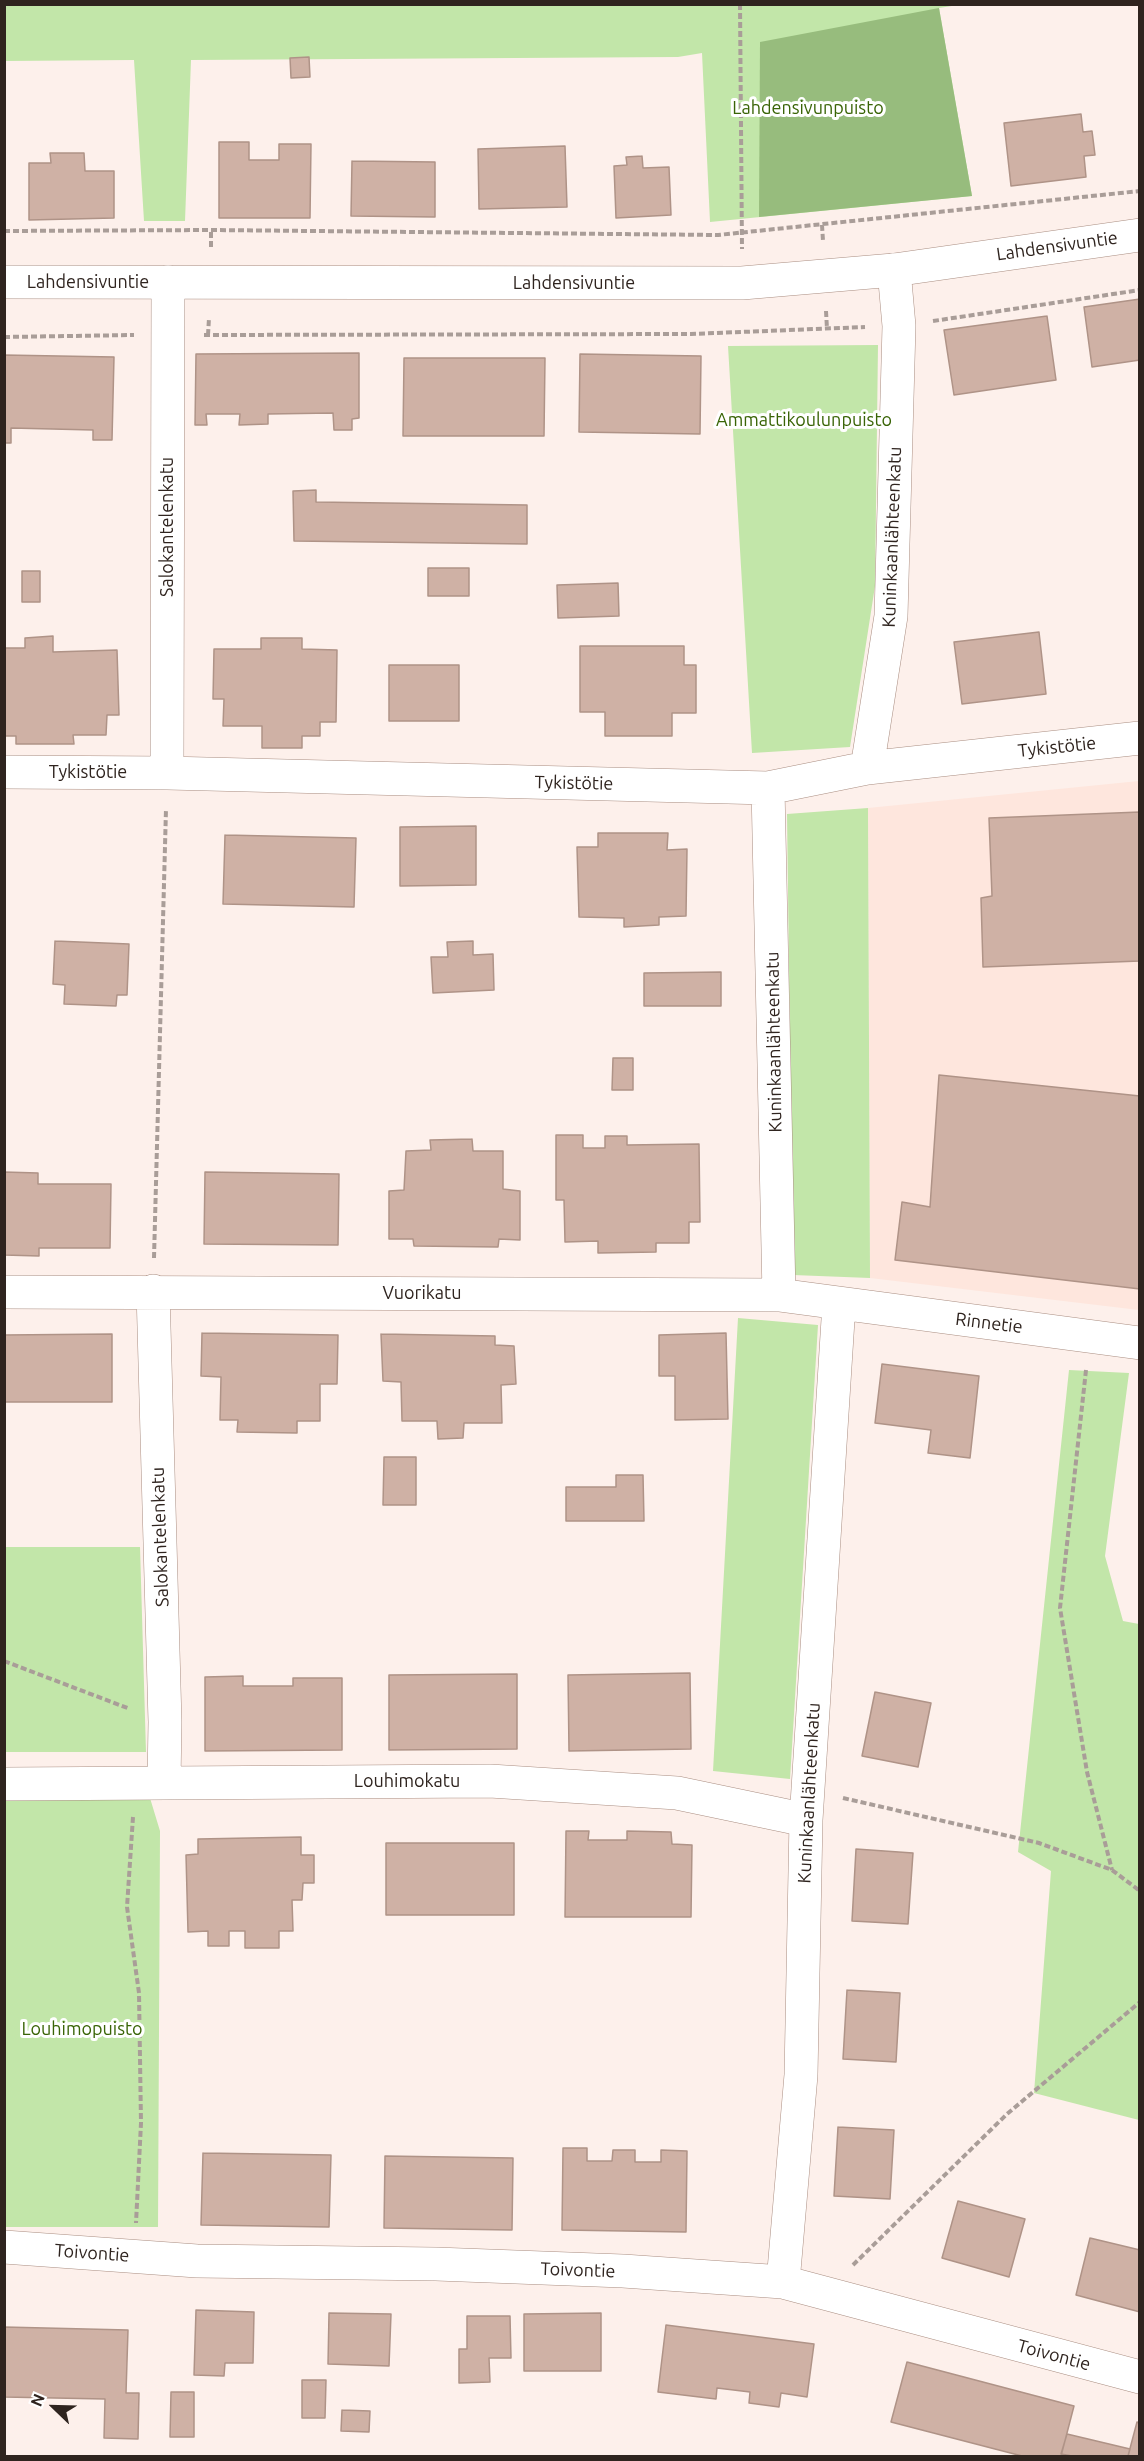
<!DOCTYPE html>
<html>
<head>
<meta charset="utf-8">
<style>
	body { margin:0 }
	#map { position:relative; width:1144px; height:2461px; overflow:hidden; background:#fdf0eb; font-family:Ubuntu,sans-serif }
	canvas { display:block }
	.frame { position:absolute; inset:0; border:6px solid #2f241f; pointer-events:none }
	.north { position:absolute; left:24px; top:2377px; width:60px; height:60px; -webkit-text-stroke:4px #fff; paint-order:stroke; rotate:293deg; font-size:16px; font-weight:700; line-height:24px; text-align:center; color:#2f241f }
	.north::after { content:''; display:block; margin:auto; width:21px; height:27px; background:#2f241f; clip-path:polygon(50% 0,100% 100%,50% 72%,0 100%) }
</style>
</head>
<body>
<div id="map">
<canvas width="1144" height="2461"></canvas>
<div class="frame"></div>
<div class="north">N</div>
</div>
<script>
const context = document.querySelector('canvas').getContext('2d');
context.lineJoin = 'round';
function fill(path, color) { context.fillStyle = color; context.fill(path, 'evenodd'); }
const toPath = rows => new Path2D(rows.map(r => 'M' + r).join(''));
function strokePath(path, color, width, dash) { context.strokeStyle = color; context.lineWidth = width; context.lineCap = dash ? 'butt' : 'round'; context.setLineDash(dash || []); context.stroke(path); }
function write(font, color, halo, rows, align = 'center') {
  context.font = font + ' Ubuntu,sans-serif'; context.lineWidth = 6; context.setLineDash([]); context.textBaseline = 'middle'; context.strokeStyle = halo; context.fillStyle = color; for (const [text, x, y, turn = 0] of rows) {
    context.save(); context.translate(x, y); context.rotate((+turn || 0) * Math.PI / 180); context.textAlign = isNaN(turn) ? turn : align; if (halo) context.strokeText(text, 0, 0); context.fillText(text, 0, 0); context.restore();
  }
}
fill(toPath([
	[1139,781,1139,1310,870,1278,868,808]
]), '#fee6dd');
fill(toPath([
	[4,5,958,5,939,8,972,196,710,222,702,53,678,57,191,60,185,221,144,221,134,60,5,61],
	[878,345,875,586,850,747,752,753,728,346],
	[868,808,870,1278,793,1275,787,814],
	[738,1318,818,1325,790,1779,713,1771],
	[1069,1370,1129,1373,1105,1556,1123,1621,1139,1624,1139,2120,1034,2093,1051,1871,1018,1852],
	[4,1547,140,1547,146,1752,5,1752],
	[150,1798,160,1831,158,2227,5,2227,4,1799]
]), '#c2e6a9');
fill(toPath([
	[939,8,972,196,759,217,760,42]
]), '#97bc7d');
const building = toPath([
	[309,57,310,77,291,78,290,58,309,57],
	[1081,114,1083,132,1092,131,1095,155,1084,156,1086,177,1011,186,1004,123,1081,114],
	[219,142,249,142,249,160,279,160,279,144,311,144,310,218,219,218,219,142],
	[565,146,567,207,479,209,478,149,565,146],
	[50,153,84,153,85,171,114,171,114,218,29,220,29,163,51,163,50,153],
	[642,156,643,168,669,167,671,215,616,218,614,166,627,165,626,157,642,156],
	[352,161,435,162,435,217,351,216,352,161],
	[1140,299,1140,360,1092,367,1084,307,1140,299],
	[1047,316,1056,380,954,395,944,330,1047,316],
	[359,353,359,418,352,419,352,430,334,430,333,413,268,414,268,424,239,425,240,414,206,414,207,425,195,425,196,354,359,353],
	[580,354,701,356,700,434,579,432,580,354],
	[4,355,114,357,112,440,93,440,93,430,11,428,11,443,4,443,4,355],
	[404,358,545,358,544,436,403,436,404,358],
	[316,490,316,502,527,505,527,544,294,541,293,491,316,490],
	[428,568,469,568,469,596,428,596,428,568],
	[22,571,40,571,40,602,22,602,22,571],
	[618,583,619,616,558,618,557,585,618,583],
	[1039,632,1046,694,962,704,954,642,1039,632],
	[53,636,53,652,117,650,119,715,107,715,106,735,73,735,74,744,16,744,16,736,4,736,4,648,25,648,25,638,53,636],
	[261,638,302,638,302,649,337,650,336,722,320,722,320,736,302,736,302,748,262,748,262,726,223,726,224,699,213,699,214,649,261,649,261,638],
	[580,646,684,646,684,665,696,665,696,713,672,713,672,736,605,736,605,712,580,712,580,646],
	[389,665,459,665,459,721,389,721,389,665],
	[1140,812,1140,961,983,967,981,898,992,896,989,818,1140,812],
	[476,826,476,885,400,886,400,827,476,826],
	[598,833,668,833,667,850,687,849,686,916,659,917,659,925,624,927,624,918,579,917,577,847,598,847,598,833],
	[225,835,356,838,354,907,223,904,225,835],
	[55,941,129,944,127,995,117,995,116,1006,64,1004,65,985,53,984,55,941],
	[473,941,473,955,493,954,494,990,433,993,431,957,448,957,447,942,473,941],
	[721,972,721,1006,644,1006,644,973,721,972],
	[613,1058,633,1058,633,1090,612,1090,613,1058],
	[939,1075,1140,1096,1140,1289,895,1260,902,1202,930,1207,939,1075],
	[556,1135,583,1135,583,1148,605,1148,605,1136,627,1136,627,1145,699,1144,700,1222,689,1222,689,1243,656,1243,656,1252,598,1253,598,1241,565,1242,564,1200,556,1200,556,1135],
	[472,1139,473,1151,503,1151,503,1189,520,1191,520,1240,499,1239,498,1247,414,1246,413,1239,389,1239,389,1191,404,1190,406,1151,431,1150,430,1140,472,1139],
	[4,1172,38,1173,38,1184,111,1184,110,1248,39,1248,39,1256,4,1255,4,1172],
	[205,1172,339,1174,338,1245,204,1244,205,1172],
	[202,1333,338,1335,337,1384,320,1384,320,1421,297,1421,297,1433,237,1432,238,1420,220,1420,221,1377,201,1376,202,1333],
	[726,1333,728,1419,675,1420,675,1376,659,1376,659,1335,726,1333],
	[112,1334,112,1402,4,1402,4,1335,112,1334],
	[381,1334,495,1336,495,1345,514,1346,516,1384,501,1385,502,1423,464,1423,463,1438,438,1439,437,1421,402,1421,401,1382,383,1381,381,1334],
	[882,1364,979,1376,970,1458,928,1453,931,1430,875,1423,882,1364],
	[384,1457,416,1457,416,1505,383,1505,384,1457],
	[616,1475,643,1475,644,1521,566,1521,566,1487,616,1487,616,1475],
	[690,1673,691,1749,569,1751,568,1675,690,1673],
	[517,1674,517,1749,389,1750,389,1675,517,1674],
	[243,1676,243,1686,293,1686,293,1678,342,1678,342,1750,205,1751,205,1677,243,1676],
	[875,1692,931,1703,918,1767,862,1756,875,1692],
	[566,1831,589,1831,588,1840,627,1840,627,1831,671,1832,672,1844,692,1845,691,1917,565,1917,566,1831],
	[301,1837,301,1855,314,1855,314,1883,303,1883,302,1900,292,1900,293,1931,279,1931,279,1948,245,1948,245,1931,229,1931,229,1946,208,1946,208,1931,188,1932,186,1855,198,1854,198,1839,301,1837],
	[386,1843,514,1843,514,1915,386,1915,386,1843],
	[856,1849,913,1853,908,1924,852,1921,856,1849],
	[847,1990,900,1993,896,2062,843,2059,847,1990],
	[838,2127,894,2130,890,2199,834,2196,838,2127],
	[563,2148,587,2148,587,2161,612,2161,613,2150,635,2150,635,2162,661,2162,661,2150,687,2151,686,2232,562,2230,563,2148],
	[203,2153,331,2155,329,2227,201,2225,203,2153],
	[385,2156,513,2158,512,2230,384,2228,385,2156],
	[958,2201,1025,2219,1009,2277,942,2258,958,2201],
	[1090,2238,1140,2250,1140,2312,1076,2295,1090,2238],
	[196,2310,254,2312,253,2363,225,2363,224,2376,194,2375,196,2310],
	[329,2313,391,2314,389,2366,328,2364,329,2313],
	[601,2313,601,2371,524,2371,524,2314,601,2313],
	[467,2316,510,2316,511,2358,489,2358,490,2382,459,2383,459,2349,467,2349,467,2316],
	[666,2325,814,2344,807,2397,781,2393,779,2407,749,2403,750,2392,717,2388,716,2399,658,2392,666,2325],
	[4,2327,128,2330,126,2393,139,2393,138,2439,104,2438,105,2399,4,2397,4,2327],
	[907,2362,1074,2406,1061,2456,1022,2456,891,2422,907,2362],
	[302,2380,326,2380,325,2418,302,2418,302,2380],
	[171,2392,194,2392,194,2437,170,2437,171,2392],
	[342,2410,370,2411,369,2432,341,2431,342,2410],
	[1137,2422,1140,2423,1140,2456,1128,2456,1137,2422],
	[1067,2434,1130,2449,1128,2456,1072,2456,1061,2454,1067,2434]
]);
fill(building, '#cfb1a5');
strokePath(building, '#af9387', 1.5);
const street = toPath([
	[867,768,891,616,899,326,894,270],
	[4,772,167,773,768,788,867,768,1140,738],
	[167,773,168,282],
	[768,788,779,1295],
	[153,1291,165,1722,164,1782],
	[4,1292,779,1295,1140,1343],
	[4,1784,490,1781,677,1793,806,1820],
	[4,2247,197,2261,436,2264,623,2271,783,2282,1140,2377],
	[783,2282,801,2075,806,1820,839,1304]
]);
const secondary = toPath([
	[4,282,742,283,894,270,1140,235]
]);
strokePath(street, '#aa8e82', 34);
strokePath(secondary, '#aa8e82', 34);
strokePath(toPath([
	[740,4,742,249],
	[822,225,823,241],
	[4,231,211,230,718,235,1140,191],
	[211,247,211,230],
	[826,311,827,329],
	[933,321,1140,290],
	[204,335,691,334,865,327],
	[208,335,209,318],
	[4,337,134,335],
	[154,1258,166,809],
	[1086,1370,1060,1608,1087,1772,1112,1870],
	[4,1661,130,1709],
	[843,1798,1039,1843,1112,1870,1140,1891],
	[133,1817,127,1907,139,1993,141,2123,136,2223],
	[853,2265,1007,2114,1140,2002]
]), '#a99d98', 4, [6, 3]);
strokePath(street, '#fff', 33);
strokePath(secondary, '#fff', 33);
write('18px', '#396406', '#fff', [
	["Lahdensivunpuisto",808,108],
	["Ammattikoulunpuisto",804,420],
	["Louhimopuisto",82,2029]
]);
write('18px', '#2f241f', '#fff', [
	["Lahdensivuntie",1057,246,-8],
	["Lahdensivuntie",88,282],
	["Lahdensivuntie",574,283],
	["Salokantelenkatu",167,527,-90],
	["Kuninkaanlähteenkatu",892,537,-88],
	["Tykistötie",1057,747,-6],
	["Tykistötie",88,772],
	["Tykistötie",574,783,1],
	["Kuninkaanlähteenkatu",774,1042,-91],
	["Vuorikatu",422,1293],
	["Rinnetie",989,1323,7],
	["Salokantelenkatu",160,1537,-92],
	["Louhimokatu",407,1781],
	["Kuninkaanlähteenkatu",809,1793,-87],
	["Toivontie",92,2253,4],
	["Toivontie",578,2270,2],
	["Toivontie",1054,2355,15]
]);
</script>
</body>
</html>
